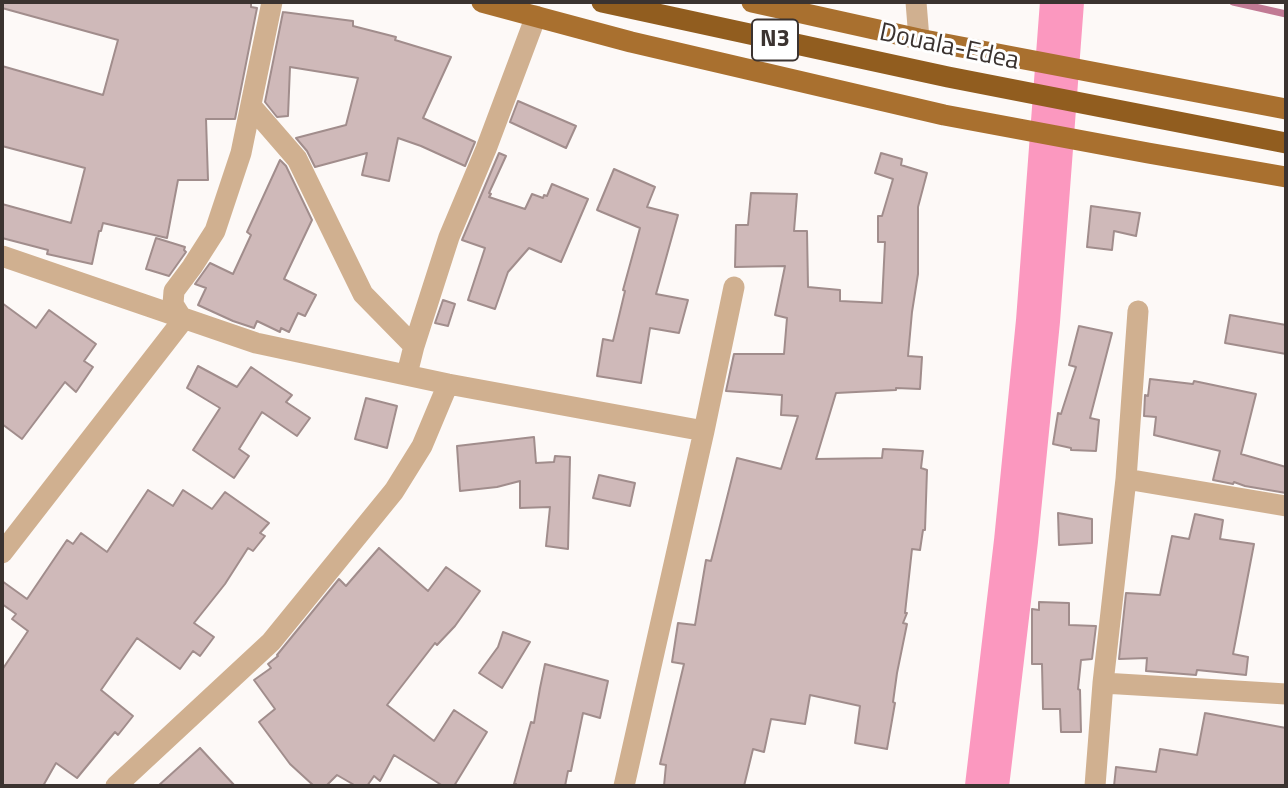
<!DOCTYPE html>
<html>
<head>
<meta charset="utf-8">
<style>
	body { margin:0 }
	#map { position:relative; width:1288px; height:788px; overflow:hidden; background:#fdf9f7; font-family:"Titillium Web",sans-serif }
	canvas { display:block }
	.frame { position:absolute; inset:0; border:4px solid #3b3330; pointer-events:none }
</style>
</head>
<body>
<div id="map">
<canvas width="1288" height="788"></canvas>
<div class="frame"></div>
</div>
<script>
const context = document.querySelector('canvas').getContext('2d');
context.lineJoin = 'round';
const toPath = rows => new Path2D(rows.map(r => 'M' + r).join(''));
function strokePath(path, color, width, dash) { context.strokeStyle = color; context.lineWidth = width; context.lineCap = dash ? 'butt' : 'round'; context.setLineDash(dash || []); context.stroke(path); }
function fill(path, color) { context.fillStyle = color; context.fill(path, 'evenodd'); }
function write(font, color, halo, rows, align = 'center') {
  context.font = font + ' "Titillium Web",sans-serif'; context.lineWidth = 6; context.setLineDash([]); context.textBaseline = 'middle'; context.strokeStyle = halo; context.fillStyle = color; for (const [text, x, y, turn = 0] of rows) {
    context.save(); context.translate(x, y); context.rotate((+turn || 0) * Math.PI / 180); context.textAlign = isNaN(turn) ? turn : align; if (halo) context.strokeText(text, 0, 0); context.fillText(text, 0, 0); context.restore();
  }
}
strokePath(toPath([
	[1233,2,1286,14]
]), '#c17a94', 7);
strokePath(toPath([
	[987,786,1016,541,1038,321,1062,2]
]), '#fb98bf', 44);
const building = toPath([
	[2,2,251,2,251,7,257,8,235,119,206,119,208,180,178,180,167,238,103,223,101,231,99,231,92,264,47,254,48,250,2,238,2,204,71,223,85,168,2,146,2,66,103,95,118,40,2,8,2,2],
	[283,12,353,21,353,26,396,37,395,40,451,57,423,118,475,142,465,166,421,146,398,138,389,181,362,175,367,153,315,167,307,151,296,138,346,125,358,78,290,67,288,116,277,117,265,102,283,12],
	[518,101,576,126,566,148,510,122,518,101],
	[499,153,506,156,489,193,491,194,489,197,525,209,532,194,543,198,544,195,547,196,552,184,588,199,561,262,529,248,508,272,495,309,468,300,485,248,462,240,499,153],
	[881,153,902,159,901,165,927,173,918,207,918,274,912,312,908,356,922,357,920,389,896,388,896,390,836,393,816,459,882,458,883,449,923,451,921,468,927,470,925,530,923,530,920,550,912,549,905,613,907,613,903,623,907,624,897,673,893,702,895,703,887,749,855,743,860,706,810,695,805,724,771,719,764,752,753,749,744,786,664,786,666,765,660,764,684,664,672,662,678,623,695,625,706,560,711,561,737,458,781,469,798,416,781,415,782,395,726,391,734,354,784,354,787,318,775,315,785,266,735,267,736,225,748,225,751,193,797,194,794,231,807,231,808,287,840,290,840,301,882,303,885,242,878,242,878,216,882,216,893,179,875,173,881,153],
	[280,160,286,166,312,220,284,279,316,295,305,316,298,313,289,332,281,328,280,332,257,321,254,328,233,321,198,305,206,288,195,284,210,263,233,274,251,235,247,232,280,160],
	[614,169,655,187,647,207,678,215,656,294,688,300,679,333,650,328,641,383,597,376,603,339,613,341,625,291,623,290,640,228,597,210,614,169],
	[1091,206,1140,213,1136,236,1114,231,1112,250,1087,247,1091,206],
	[156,238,185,247,184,250,186,252,169,276,146,269,156,238],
	[443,300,455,304,448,326,435,323,443,300],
	[2,303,36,328,49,310,96,344,84,361,93,367,76,392,65,382,22,439,2,424,2,303],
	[1230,315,1286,325,1286,354,1225,343,1230,315],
	[1079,326,1112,333,1090,418,1099,420,1096,451,1071,450,1071,448,1053,444,1058,413,1061,414,1076,367,1069,365,1079,326],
	[198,366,237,387,251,367,292,395,286,402,310,418,297,436,262,412,239,449,249,456,234,478,193,450,220,408,187,388,198,366],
	[1150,379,1193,384,1194,381,1256,394,1241,454,1286,467,1286,493,1245,486,1234,482,1233,484,1213,480,1220,451,1154,435,1156,417,1144,416,1145,395,1148,396,1150,379],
	[366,398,397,406,387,448,355,439,366,398],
	[534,437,536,463,554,462,555,456,570,457,568,549,546,546,550,507,520,508,520,481,497,487,460,491,457,446,534,437],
	[599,475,635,483,630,506,593,498,599,475],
	[148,490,173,506,183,490,212,509,225,492,269,523,260,533,265,536,253,551,248,548,225,584,194,623,214,637,200,656,193,651,180,669,137,638,101,690,133,716,118,735,115,732,77,778,56,763,43,786,2,786,2,670,28,631,12,619,16,614,2,604,2,581,27,599,67,540,73,544,81,533,107,552,148,490],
	[1058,513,1092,519,1092,543,1059,545,1058,513],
	[1195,514,1223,520,1220,539,1254,544,1233,654,1248,657,1246,675,1197,670,1196,675,1146,671,1147,658,1119,659,1126,593,1160,595,1172,536,1189,539,1195,514],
	[379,548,428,591,446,567,480,591,455,626,437,645,435,643,387,705,434,741,454,710,487,732,454,786,443,786,394,755,380,781,374,776,367,786,356,786,337,775,326,786,314,786,290,764,259,722,275,709,254,680,271,668,268,664,278,656,277,655,339,579,346,586,379,548],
	[1039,602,1069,603,1069,625,1096,626,1092,659,1081,660,1078,689,1080,690,1081,732,1061,732,1060,709,1043,709,1042,664,1032,664,1032,609,1039,610,1039,602],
	[503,632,530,642,502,688,479,673,498,647,503,632],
	[545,664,608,681,600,718,583,713,571,771,568,771,565,786,515,786,516,784,514,784,531,722,534,723,540,688,545,664],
	[1205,713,1286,728,1286,786,1114,786,1116,767,1156,772,1160,749,1197,755,1205,713],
	[200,748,235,786,158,786,200,748]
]);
fill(building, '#cfb9b9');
strokePath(building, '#a18d8c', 2);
strokePath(toPath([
	[916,2,919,39],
	[251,106,297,159,363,294,414,346],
	[2,256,256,343,448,384,704,431],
	[183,320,173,304,174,291,192,267,215,231,241,153,272,2],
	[407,374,414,346,449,237,486,149,536,16],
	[1126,479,1286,506],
	[2,553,183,320],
	[1103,683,1286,694],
	[116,786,271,642,394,491,422,446,448,384],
	[624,786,704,431,734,287],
	[1095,786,1103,683,1126,479,1138,311]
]), '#d0b090', 21);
strokePath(toPath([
	[482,2,631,42,944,115,1148,153,1286,177],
	[752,2,919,39,1286,109]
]), '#a9702f', 21);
strokePath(toPath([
	[602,2,948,77,1286,143]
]), '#915d1f', 21);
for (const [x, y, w] of [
	[775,40,46]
]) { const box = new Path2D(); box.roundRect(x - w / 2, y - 20.5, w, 41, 5); context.fillStyle = '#fff'; context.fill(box); strokePath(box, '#3b3330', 2); }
write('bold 24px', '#3b3330', null, [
	["N3",775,40]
]);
write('26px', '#3b3330', '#fff', [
	["Douala-Edea",949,48,12]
]);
</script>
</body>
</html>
